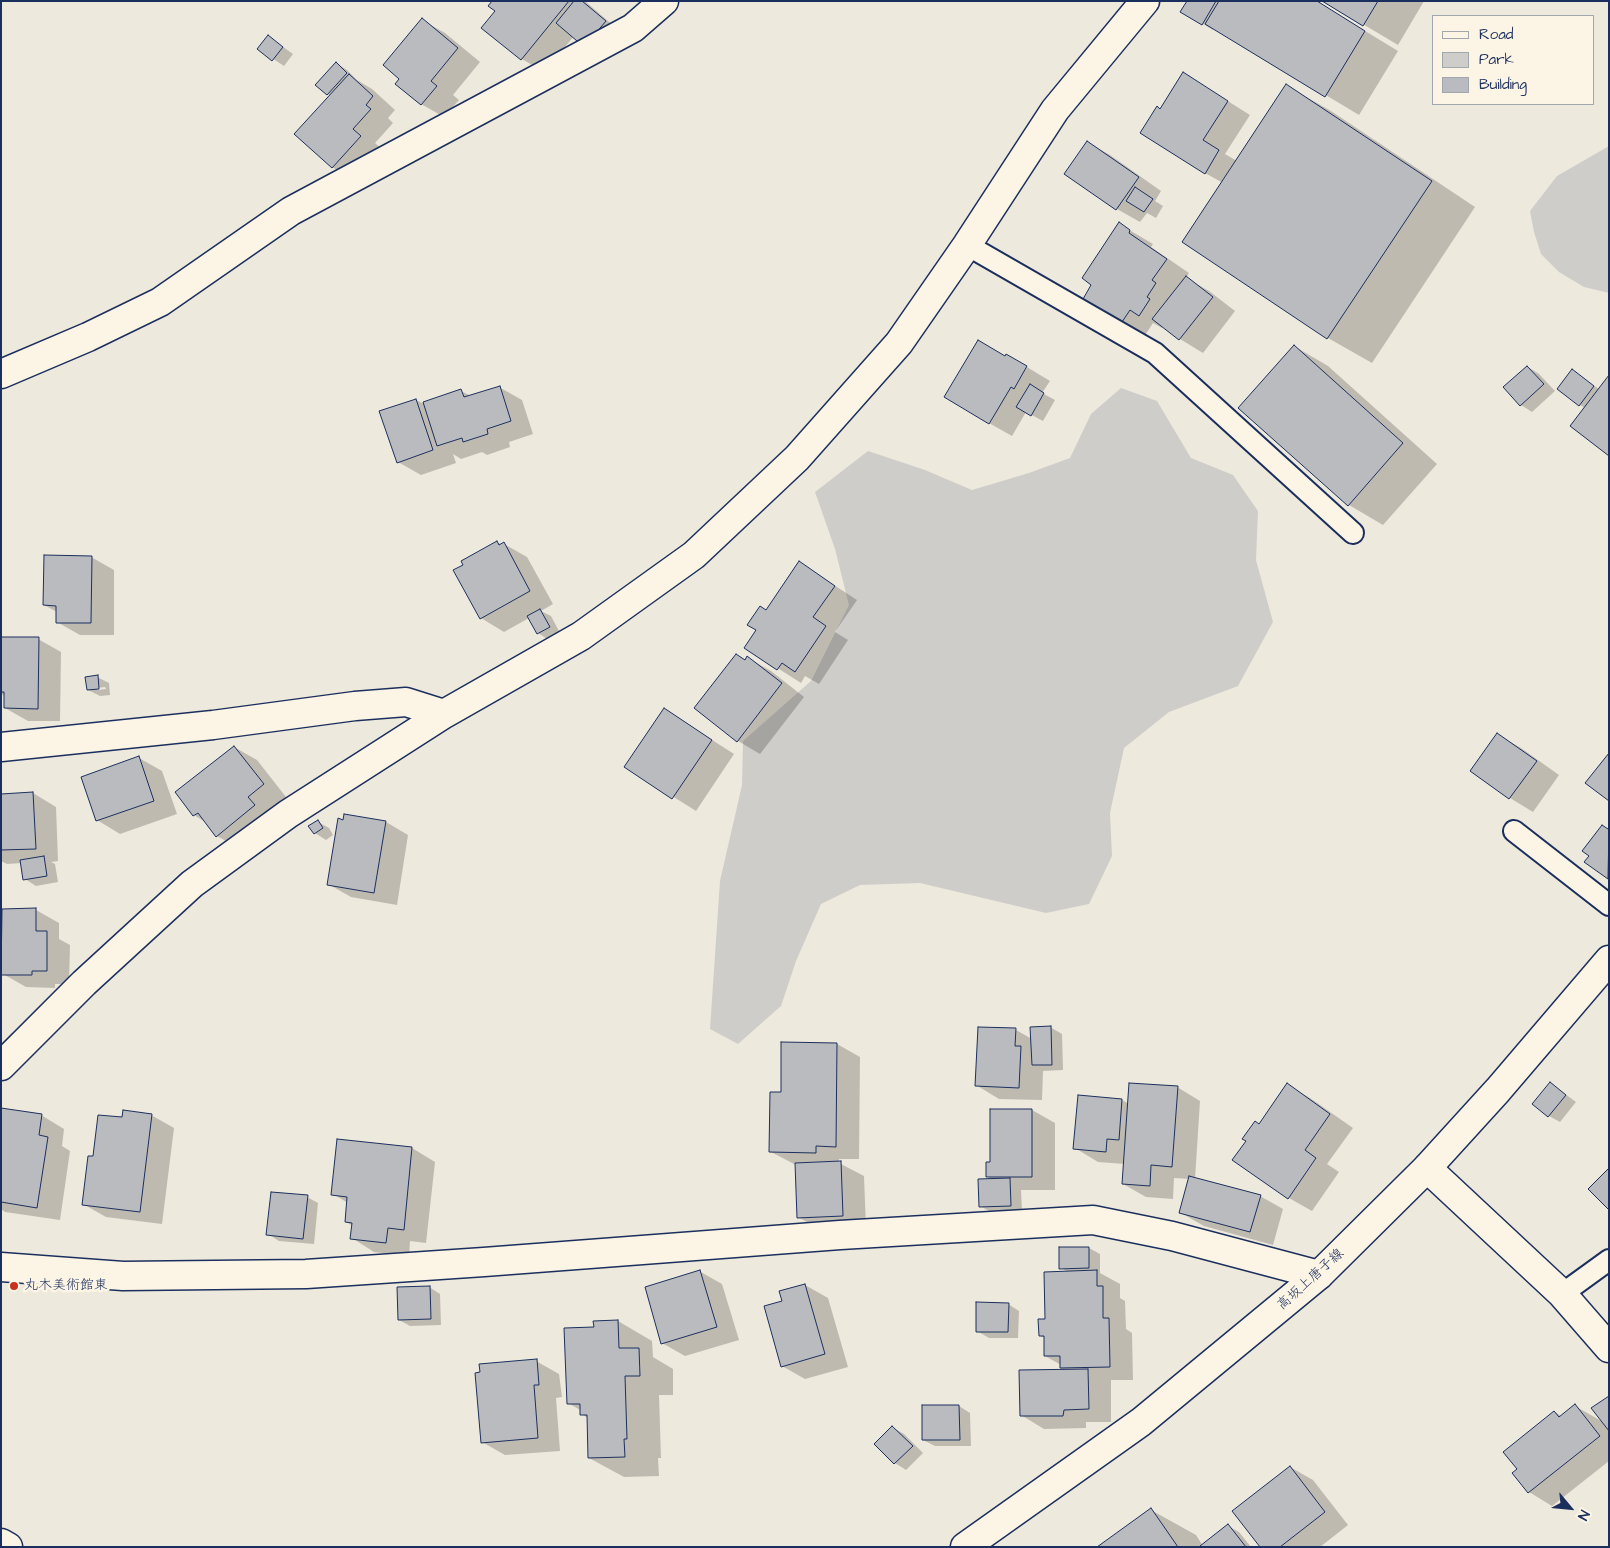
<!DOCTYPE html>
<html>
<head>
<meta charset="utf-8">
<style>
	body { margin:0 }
	#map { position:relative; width:1610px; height:1548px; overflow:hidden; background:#eee9dd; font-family:"Architects Daughter",sans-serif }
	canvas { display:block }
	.frame { position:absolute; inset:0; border:2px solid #1b2f5e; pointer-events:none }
	.legend { position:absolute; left:1432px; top:15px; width:162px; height:90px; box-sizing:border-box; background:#fcf5e5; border:1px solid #a2a6af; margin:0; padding:6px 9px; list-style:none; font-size:15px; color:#1b2f5e }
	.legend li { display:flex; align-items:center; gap:10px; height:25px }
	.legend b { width:25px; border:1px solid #a2a6af }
	.north { position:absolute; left:1545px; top:1483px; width:50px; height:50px; -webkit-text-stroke:4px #fcf5e5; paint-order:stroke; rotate:118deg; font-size:14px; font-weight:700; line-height:20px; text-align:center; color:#1b2f5e }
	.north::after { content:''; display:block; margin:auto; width:18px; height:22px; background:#1b2f5e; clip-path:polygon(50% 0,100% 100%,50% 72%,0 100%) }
</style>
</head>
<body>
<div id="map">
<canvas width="1610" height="1548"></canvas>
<div class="frame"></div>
<ul class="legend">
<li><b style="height:6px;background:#fcf5e5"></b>Road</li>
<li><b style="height:14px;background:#cfcdca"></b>Park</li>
<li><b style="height:14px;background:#babbbe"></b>Building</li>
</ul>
<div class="north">N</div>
</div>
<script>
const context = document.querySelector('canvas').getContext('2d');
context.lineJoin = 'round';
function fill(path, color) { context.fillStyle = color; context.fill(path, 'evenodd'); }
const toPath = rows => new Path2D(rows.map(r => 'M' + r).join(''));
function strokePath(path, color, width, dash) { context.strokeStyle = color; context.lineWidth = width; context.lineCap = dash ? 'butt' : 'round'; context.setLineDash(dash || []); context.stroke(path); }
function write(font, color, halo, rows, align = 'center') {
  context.font = font + ' "Architects Daughter","Klee One",sans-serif'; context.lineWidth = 5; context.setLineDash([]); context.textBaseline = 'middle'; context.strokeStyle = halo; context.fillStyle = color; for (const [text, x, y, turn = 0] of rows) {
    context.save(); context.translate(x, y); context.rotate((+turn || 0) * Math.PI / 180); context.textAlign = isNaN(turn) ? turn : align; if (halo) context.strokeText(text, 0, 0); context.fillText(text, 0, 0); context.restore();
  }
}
fill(toPath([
	[1609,146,1609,293,1584,287,1559,272,1541,254,1534,232,1530,211,1557,176],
	[1121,388,1157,401,1191,458,1233,475,1258,511,1256,560,1273,622,1238,686,1169,712,1124,748,1110,813,1112,856,1089,904,1046,913,920,883,860,885,821,904,796,961,781,1006,738,1044,710,1029,720,881,742,785,743,741,811,681,849,605,835,549,815,492,868,451,925,470,972,490,1029,473,1070,458,1091,414]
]), '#cfcdca');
fill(toPath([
	[494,1,585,1,616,28,585,46,574,36,544,72,522,59,497,11],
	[1188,1,1316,1,1398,51,1359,115,1214,28,1213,30,1182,11],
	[1324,1,1424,1,1398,45],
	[422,20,445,33,480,62,453,95,459,100,444,117,421,104,401,78],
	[268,36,293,54,284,66,258,49],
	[336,63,347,70,357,80,372,89,395,110,388,118,393,123,375,143,383,150,355,181,332,167,330,96,328,94],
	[1183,73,1250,115,1225,154,1237,161,1287,86,1331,111,1475,207,1372,363,1328,338,1223,183,1205,173,1161,110],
	[1087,142,1110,155,1161,191,1155,201,1163,206,1156,218,1147,213,1140,222,1117,209,1066,173],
	[1119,224,1153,244,1151,247,1189,273,1186,278,1209,291,1235,311,1203,353,1180,339,1163,326,1162,328,1153,323,1144,337,1121,324,1093,285],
	[1294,346,1328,366,1437,464,1383,525,1349,505],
	[1007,355,1050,381,1042,393,1055,400,1043,421,1026,412,1012,436,989,423],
	[1528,367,1539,374,1555,391,1532,412,1521,405,1505,387],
	[1572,371,1599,389,1585,408,1580,405],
	[499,387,522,400,533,434,509,442,510,447,487,455,482,452,461,459,453,454,456,463,421,475,398,462,416,400,426,405,461,391,471,396],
	[497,542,502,545,504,544,527,557,553,604,541,611,551,616,560,633,549,640,538,633,529,618,504,632,481,618],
	[91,557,114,570,114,635,80,635,57,622,57,612,44,605],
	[800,563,857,600,835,632,848,640,819,684,805,676,801,683,746,648],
	[1,639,38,639,61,652,60,721,28,721,5,708,5,696,1,694],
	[748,658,771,671,804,697,760,754,738,741,746,661],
	[97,677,109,683,110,695,100,696,88,690],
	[105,687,106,689,97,690,97,688],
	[664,709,734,754,696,811,626,767],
	[1498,735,1521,748,1559,775,1533,812,1510,798,1472,771],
	[234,747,257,760,286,797,270,810,240,849,217,836,207,823,194,815],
	[139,758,162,771,177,814,120,834,97,820],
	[33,793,56,807,58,861,51,862,55,864,58,882,36,886,25,879,22,863,7,864,1,861,1,795],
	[318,822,329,828,333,835,326,840,315,833],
	[386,822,408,835,397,905,351,897,328,884],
	[1609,830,1609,879,1586,861],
	[36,910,59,923,59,939,70,945,69,984,55,984,55,988,26,987,3,974],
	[1050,1027,1062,1034,1063,1070,1043,1071,1042,1100,999,1099,976,1085,1016,1030,1032,1039],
	[837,1044,860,1057,859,1159,839,1159,839,1163,864,1176,866,1228,821,1230,798,1217,796,1165,771,1152,782,1093],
	[1550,1083,1576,1102,1560,1122,1549,1116],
	[1287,1085,1310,1098,1353,1128,1327,1164,1339,1172,1312,1211,1289,1198,1234,1160],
	[1177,1087,1200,1101,1195,1179,1260,1196,1283,1209,1273,1245,1204,1226,1181,1213,1190,1179,1174,1178,1173,1199,1146,1197,1123,1184,1125,1164,1098,1162,1075,1148,1122,1100,1129,1104],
	[992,1110,1032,1110,1055,1123,1055,1190,1021,1190,1022,1212,991,1212,980,1206,993,1180,987,1176,992,1163],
	[41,1115,64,1129,62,1146,70,1151,60,1220,5,1212,1,1209,1,1117],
	[151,1115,174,1128,162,1224,106,1217,83,1204,94,1158,124,1119],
	[339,1140,412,1148,435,1162,426,1243,410,1241,409,1256,374,1252,352,1238,353,1226,346,1222,348,1203,333,1194],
	[307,1197,318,1203,314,1244,279,1241,268,1234],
	[1060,1248,1089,1248,1100,1254,1100,1273,1120,1284,1120,1298,1125,1301,1126,1329,1132,1333,1133,1380,1111,1380,1111,1422,1086,1422,1086,1428,1044,1429,1021,1415,1061,1370,1061,1365,1045,1356,1045,1338,1040,1336,1068,1272,1061,1268],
	[699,1271,722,1284,739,1340,685,1356,662,1343],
	[805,1285,828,1298,848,1367,805,1379,782,1366,784,1302],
	[429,1287,440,1294,441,1325,410,1326,399,1320],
	[1008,1304,1019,1311,1018,1338,989,1338,977,1331],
	[618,1321,652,1341,653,1357,673,1369,673,1395,659,1395,661,1458,658,1458,659,1476,624,1477,589,1458,588,1418,581,1414,582,1411,568,1403],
	[536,1361,559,1374,562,1397,556,1398,560,1451,505,1455,482,1442],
	[1609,1397,1609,1461,1552,1506,1529,1492,1514,1473,1519,1469,1555,1412,1561,1416,1575,1406,1603,1422],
	[923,1406,959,1406,970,1413,971,1446,935,1446,923,1440],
	[892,1427,904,1434,923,1453,906,1470,895,1463],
	[1290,1467,1313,1480,1348,1525,1320,1547,1261,1547],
	[1151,1510,1196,1535,1203,1546,1228,1526,1239,1532,1251,1547,1100,1547]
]), '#0003');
const building = toPath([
	[492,1,569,1,521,60,481,28,495,11,488,6,492,1],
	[574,1,582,1,606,21,584,47,556,23,574,1],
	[1187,1,1216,1,1202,25,1180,12,1187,1],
	[1219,1,1317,1,1365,31,1325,97,1205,24,1219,1],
	[1322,1,1378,1,1363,26,1322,1],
	[422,18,458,48,431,81,437,86,421,105,395,84,399,79,383,65,422,18],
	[268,35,283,47,272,61,257,49,268,35],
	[336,62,347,73,327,95,315,85,336,62],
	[1183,72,1228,101,1203,140,1219,150,1205,174,1140,133,1157,106,1160,109,1183,72],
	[349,74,373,96,366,105,371,109,353,129,361,136,332,168,294,134,349,74],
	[1286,84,1432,181,1327,339,1182,242,1286,84],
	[1087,141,1139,177,1116,210,1064,174,1087,141],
	[1135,187,1153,199,1144,212,1126,201,1135,187],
	[1119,222,1130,230,1129,233,1167,259,1152,280,1156,283,1147,297,1150,299,1139,316,1130,310,1120,325,1083,299,1091,285,1082,278,1119,222],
	[1186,276,1213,297,1179,340,1152,319,1186,276],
	[978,340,1005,356,1006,354,1027,366,1014,389,1011,387,989,424,944,397,978,340],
	[1294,345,1403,443,1348,506,1238,408,1294,345],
	[1527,366,1544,384,1520,406,1503,387,1527,366],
	[1572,369,1594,386,1579,406,1557,389,1572,369],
	[1609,375,1609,456,1570,426,1609,375],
	[1030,384,1044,393,1031,416,1016,407,1030,384],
	[500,386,511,421,487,429,488,434,463,442,462,438,437,446,423,402,461,389,464,397,500,386],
	[416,399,433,450,397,463,379,411,416,399],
	[497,541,499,545,504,542,530,591,480,619,453,570,463,565,461,561,497,541],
	[44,555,92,556,91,623,56,623,56,606,43,605,44,555],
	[799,561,835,586,813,617,826,626,795,672,782,663,777,670,744,648,756,630,747,625,760,606,766,610,799,561],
	[540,609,550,627,537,634,527,616,540,609],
	[1,637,39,637,38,709,4,708,4,692,1,692,1,637],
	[736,654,745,660,747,656,782,683,737,742,694,708,736,654],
	[98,675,99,689,87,690,85,677,98,675],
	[664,708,712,740,672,799,624,767,664,708],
	[1497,733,1537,761,1509,799,1470,771,1497,733],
	[234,746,264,784,248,797,255,805,216,837,198,813,193,816,175,792,234,746],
	[1609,753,1609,801,1585,783,1609,753],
	[139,756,154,801,96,821,81,777,139,756],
	[33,792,36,849,1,850,1,794,33,792],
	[344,814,386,821,374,893,327,885,338,818,343,820,344,814],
	[318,820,323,828,314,834,308,826,318,820],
	[1602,825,1608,829,1609,828,1608,879,1584,862,1589,856,1582,851,1602,825],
	[44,856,47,876,23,880,20,860,44,856],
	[36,908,36,931,47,931,47,971,32,971,32,975,1,975,2,909,36,908],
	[1051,1026,1052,1065,1032,1065,1030,1027,1051,1026],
	[978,1027,1016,1028,1015,1046,1021,1046,1019,1088,975,1086,978,1027],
	[781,1042,837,1043,836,1147,816,1146,816,1153,769,1152,770,1092,781,1092,781,1042],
	[1550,1082,1566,1095,1548,1117,1532,1104,1550,1082],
	[1129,1083,1178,1086,1172,1167,1151,1165,1150,1186,1122,1184,1129,1083],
	[1287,1083,1330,1114,1305,1150,1316,1158,1288,1199,1232,1160,1246,1141,1242,1139,1255,1121,1259,1124,1287,1083],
	[1078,1095,1122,1099,1119,1140,1107,1139,1106,1152,1073,1149,1078,1095],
	[1,1108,42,1114,39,1135,48,1137,37,1208,1,1202,1,1108],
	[990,1109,1032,1109,1032,1177,986,1177,986,1162,990,1162,990,1109],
	[123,1110,152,1114,140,1212,82,1205,88,1156,93,1156,98,1115,122,1117,123,1110],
	[337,1139,412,1147,404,1230,388,1228,386,1243,350,1239,352,1223,345,1222,347,1197,331,1195,337,1139],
	[841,1161,843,1216,797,1218,795,1163,841,1161],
	[1609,1168,1609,1210,1588,1189,1609,1168],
	[1189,1176,1261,1195,1250,1232,1179,1213,1189,1176],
	[1010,1178,1011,1206,979,1207,978,1179,1010,1178],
	[271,1192,308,1195,303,1239,266,1235,271,1192],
	[1059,1247,1089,1247,1089,1268,1059,1269,1059,1247],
	[700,1270,717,1327,661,1344,645,1287,700,1270],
	[1097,1270,1097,1286,1103,1286,1103,1318,1109,1318,1110,1367,1060,1368,1060,1356,1044,1356,1044,1336,1039,1336,1038,1319,1045,1319,1044,1272,1097,1270],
	[805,1284,825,1354,781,1367,764,1306,782,1301,779,1291,805,1284],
	[430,1286,431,1319,398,1320,397,1287,430,1286],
	[976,1302,1009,1303,1008,1332,976,1332,976,1302],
	[618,1320,619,1348,639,1348,640,1376,625,1376,627,1439,624,1439,625,1457,588,1458,587,1415,580,1415,580,1404,567,1404,564,1328,594,1327,593,1321,618,1320],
	[537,1359,539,1385,534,1385,538,1438,481,1443,475,1373,480,1372,479,1364,537,1359],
	[1088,1369,1089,1409,1064,1410,1063,1416,1020,1416,1019,1370,1088,1369],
	[1609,1396,1609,1431,1591,1408,1609,1396],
	[1575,1404,1600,1436,1528,1493,1512,1473,1517,1469,1503,1452,1554,1411,1559,1417,1575,1404],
	[922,1405,959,1405,960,1440,922,1440,922,1405],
	[892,1426,913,1446,894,1464,874,1444,892,1426],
	[1290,1466,1325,1512,1280,1547,1260,1547,1232,1511,1290,1466],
	[1151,1508,1178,1547,1097,1547,1151,1508],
	[1228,1524,1246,1547,1201,1547,1200,1546,1228,1524]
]);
fill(building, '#babbbe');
strokePath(building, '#1b2f5e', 1);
const lane = toPath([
	[967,245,1155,353,1353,533],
	[1514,831,1609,905],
	[1562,1294,1609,1260]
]);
const street = toPath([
	[1,374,88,337,160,302,291,211,633,28,664,1],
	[1,747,213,725,355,706,406,702,444,714],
	[1,1066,84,983,192,884,288,814,444,714,581,636,694,555,797,458,899,343,967,245,1055,110,1145,1],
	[1427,1168,1562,1294,1609,1348],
	[1,1267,123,1276,306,1274,484,1262,840,1235,1093,1220,1172,1236,1319,1275],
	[1,1543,8,1547]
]);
const secondary = toPath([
	[965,1547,1141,1422,1319,1275,1427,1168,1498,1090,1609,960]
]);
strokePath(lane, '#1b2f5e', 24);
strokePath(street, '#1b2f5e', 31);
strokePath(secondary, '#1b2f5e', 31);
strokePath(lane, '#fcf5e5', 20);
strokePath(street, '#fcf5e5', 28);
strokePath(secondary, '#fcf5e5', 28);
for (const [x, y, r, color] of [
	[14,1286,5,"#c8321e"]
]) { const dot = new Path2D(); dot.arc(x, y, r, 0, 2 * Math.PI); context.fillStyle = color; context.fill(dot); strokePath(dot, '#fcf5e5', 2); }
write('14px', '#1b2f5e', '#fcf5e5', [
	["高坂上唐子線",1311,1280,-42]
]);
write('14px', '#1b2f5e', '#fcf5e5', [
	["丸木美術館東",24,1286]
], 'left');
</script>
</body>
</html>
